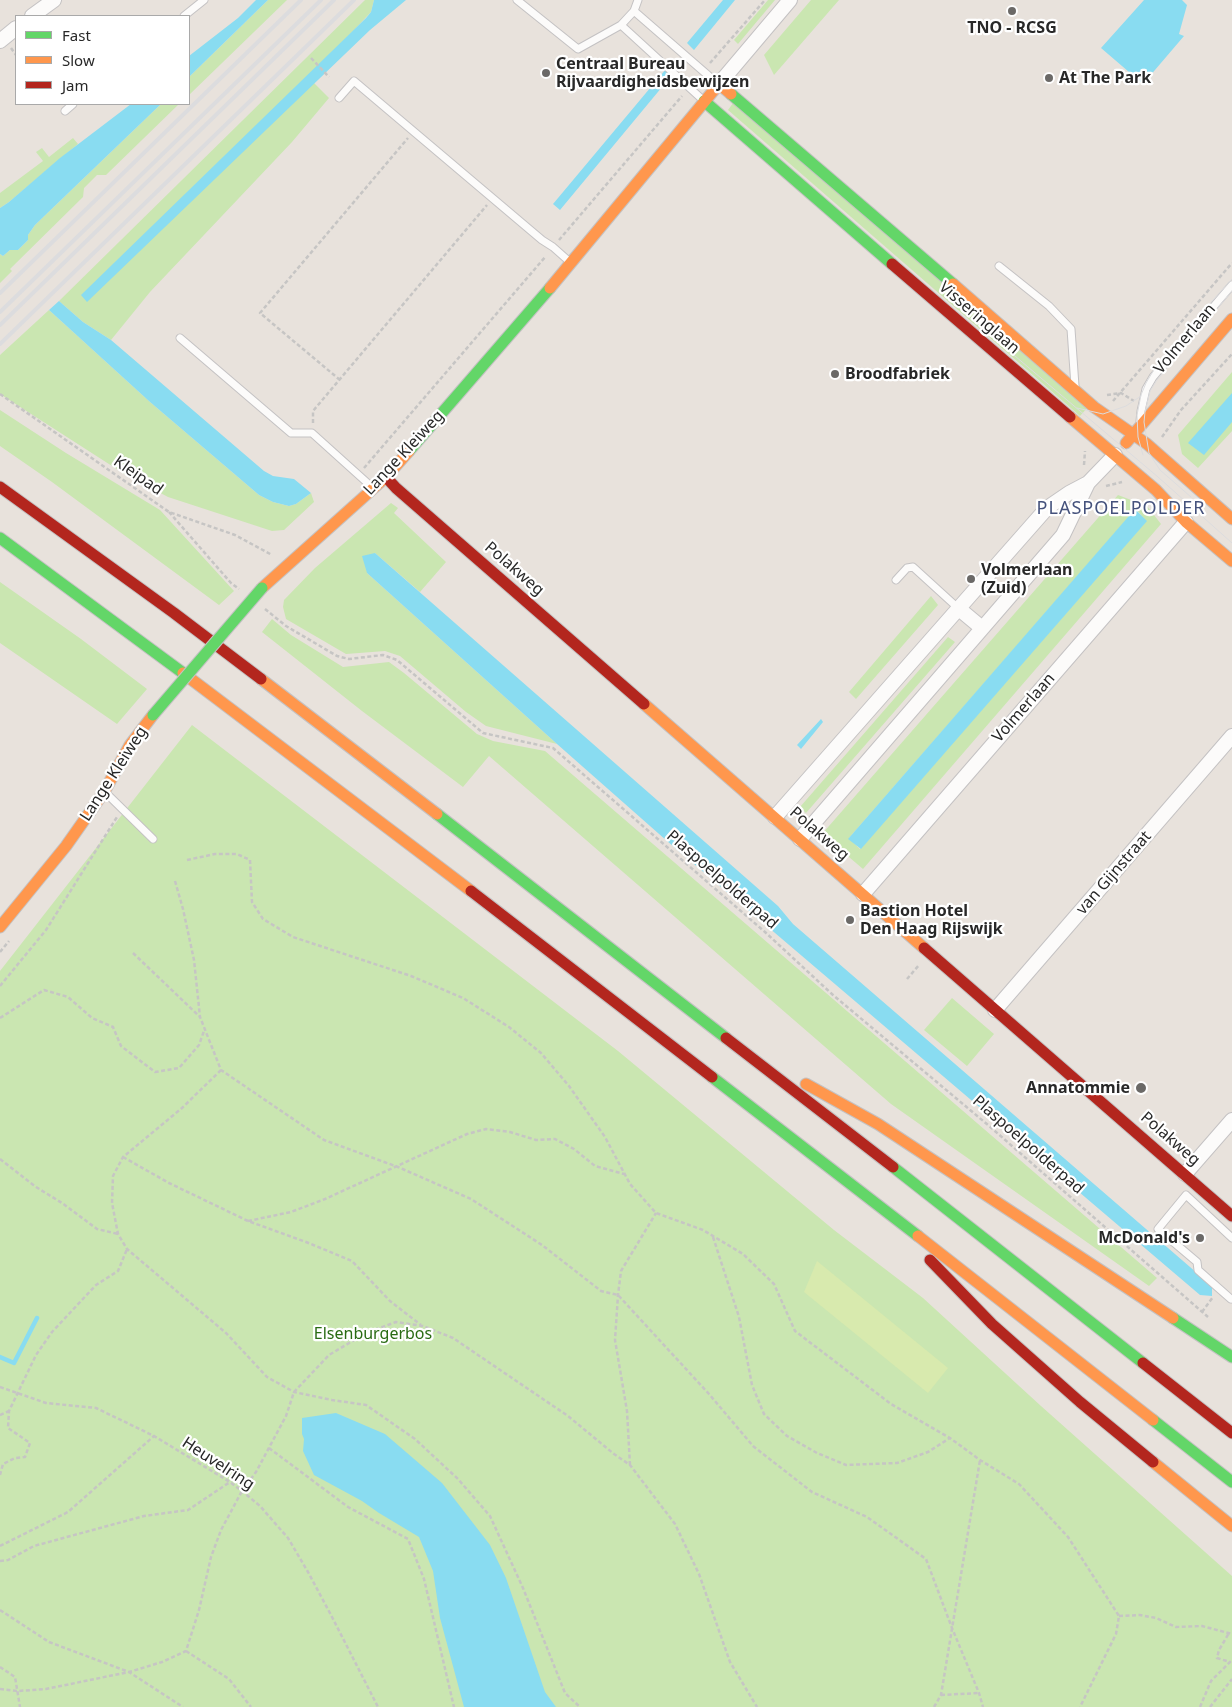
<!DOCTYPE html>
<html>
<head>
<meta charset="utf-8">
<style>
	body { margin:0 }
	#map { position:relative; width:1232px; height:1707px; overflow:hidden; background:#e8e2dc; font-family:"Noto Sans",sans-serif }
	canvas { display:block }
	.legend { position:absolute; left:15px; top:15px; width:175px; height:90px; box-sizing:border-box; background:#fff; border:1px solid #a9a9a9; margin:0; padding:6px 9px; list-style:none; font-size:15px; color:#282828 }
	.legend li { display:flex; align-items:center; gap:10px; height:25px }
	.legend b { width:25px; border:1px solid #a9a9a9 }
</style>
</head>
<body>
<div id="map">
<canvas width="1232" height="1707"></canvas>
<ul class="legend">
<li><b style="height:6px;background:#63d668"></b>Fast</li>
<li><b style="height:6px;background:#ff974d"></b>Slow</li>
<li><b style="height:6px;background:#b3261e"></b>Jam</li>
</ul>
</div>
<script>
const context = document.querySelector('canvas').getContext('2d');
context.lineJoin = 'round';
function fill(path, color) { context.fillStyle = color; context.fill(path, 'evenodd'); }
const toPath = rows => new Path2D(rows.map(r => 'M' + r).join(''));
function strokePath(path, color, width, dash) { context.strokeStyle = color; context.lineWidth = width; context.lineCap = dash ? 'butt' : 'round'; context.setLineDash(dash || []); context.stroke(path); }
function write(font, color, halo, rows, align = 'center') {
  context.font = font + ' "Noto Sans",sans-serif'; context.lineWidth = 4.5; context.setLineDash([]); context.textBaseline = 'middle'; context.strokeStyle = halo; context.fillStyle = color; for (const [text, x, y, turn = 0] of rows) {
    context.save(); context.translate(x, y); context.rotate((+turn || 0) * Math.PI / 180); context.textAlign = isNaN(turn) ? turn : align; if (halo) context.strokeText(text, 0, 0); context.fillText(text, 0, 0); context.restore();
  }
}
fill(toPath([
	[268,0,287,0,189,95,189,77],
	[365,0,374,0,371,12,309,78,329,98,292,142,150,292,111,340,83,322,59,301],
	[768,0,775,0,738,44,734,40],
	[811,0,839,0,774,75,764,55],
	[736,99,1089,406,1080,416,728,110],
	[161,104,179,104,106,175,97,175,84,188,83,197,10,269,12,271,0,283,0,254,3,256,10,250,18,250,28,240,28,235,35,225],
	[73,138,78,144,9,202,0,208,0,193,43,161,36,152,42,148,49,157],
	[49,310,150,402,259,495,273,502,289,506,296,504,311,493,314,502,284,530,272,531,168,497,126,475,0,394,0,355],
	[1232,372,1232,431,1198,468,1182,454,1178,435],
	[0,410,66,453,160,510,234,591,219,605,52,482,0,446],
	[1118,495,1147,506,1161,524,863,869,822,834],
	[1136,509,1146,521,860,849,849,838],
	[391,503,398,508,394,513,446,562,420,592,375,553,367,573,557,744,486,726,466,712,400,656,385,651,346,654,286,619,283,607,284,600,315,568],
	[0,582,81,639,147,689,117,724,0,643],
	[931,596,938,605,856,699,849,692],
	[272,619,291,635,343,667,389,662,404,673,477,734,493,741,545,751,1157,1278,1149,1286,891,1104,489,756,463,787,362,711,262,632],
	[948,637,955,642,806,813,800,807],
	[192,725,618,1051,834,1230,923,1298,1041,1406,1232,1576,1232,1707,0,1707,0,971],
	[952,998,994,1034,967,1066,924,1030]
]), '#cae6b1');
fill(toPath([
	[817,1261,948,1368,928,1393,804,1292]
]), '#d8eaae');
fill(toPath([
	[256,0,268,0,189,77,189,56,238,18],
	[374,0,406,0,370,30,87,302,81,295,366,18,371,12],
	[723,0,735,0,694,50,687,43],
	[1144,0,1182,0,1187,5,1179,34,1184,36,1143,84,1101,48],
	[666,69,672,75,560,210,553,204],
	[131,104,161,104,35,225,28,235,28,240,18,250,10,250,3,256,0,254,0,208,9,202,60,158],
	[59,301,83,322,111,340,264,471,273,476,294,479,311,493,296,504,289,506,273,502,259,495,150,402,49,310],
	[1232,393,1232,422,1204,455,1188,443],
	[1135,509,1147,521,861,849,848,839],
	[375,553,778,906,793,924,1212,1286,1212,1296,1200,1295,667,841,557,744,367,573,362,556],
	[821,719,823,722,801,749,797,745],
	[336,1413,385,1434,442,1483,490,1545,506,1578,545,1692,556,1707,464,1707,440,1618,433,1571,419,1537,379,1513,362,1501,314,1475,303,1451,304,1439,302,1434,302,1418]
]), '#89dcf1');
strokePath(toPath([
	[0,1357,14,1363,37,1318]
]), '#89dcf1', 4.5);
const lane = toPath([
	[517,0,578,49,621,25,634,11,638,0],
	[634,11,718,84],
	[184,16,204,0],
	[621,25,704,101],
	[339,98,354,81,542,240,553,247,571,263],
	[65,111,73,104],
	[999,266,1049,306,1071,329,1075,386],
	[180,338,291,433,312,433,373,488],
	[1140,421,1141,411,1146,389,1153,377,1232,285],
	[896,580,907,568,913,567,958,608],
	[105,792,153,839],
	[1231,1299,1198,1270,1197,1262,1158,1229,1186,1195,1232,1238]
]);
const street = toPath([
	[32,16,54,0],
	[0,41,16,28],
	[719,84,790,0],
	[958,608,982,628],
	[775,817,1047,508,1069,493,1088,483],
	[800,839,1063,535,1088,483,1115,455],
	[863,894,1186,522],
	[995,1010,1232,736],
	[1185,1174,1232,1120]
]);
const fast = toPath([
	[731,94,953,284],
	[704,101,892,264],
	[409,451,550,288],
	[0,538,183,673],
	[437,814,726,1038],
	[712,1077,918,1236],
	[893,1167,1143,1363],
	[1173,1318,1232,1357],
	[1153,1420,1232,1482]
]);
const slow = toPath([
	[953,284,1094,407,1147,444,1232,519],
	[550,288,719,84,731,94],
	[1070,417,1156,490,1186,522,1232,561],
	[1126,443,1232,319],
	[262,588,386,477,409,451],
	[183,673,471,891],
	[261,679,437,814],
	[644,704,924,948],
	[0,927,66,846,104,792,130,745,153,715],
	[806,1084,878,1124,1173,1318],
	[918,1236,1153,1420],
	[1153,1462,1232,1526]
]);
const jam = toPath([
	[892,264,1070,417],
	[386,477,396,488,644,704],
	[0,487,174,613,261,679],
	[471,891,712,1077],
	[924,948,1232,1216],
	[726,1038,893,1167],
	[930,1260,992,1324,1080,1402,1153,1462],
	[1143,1363,1232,1433]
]);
strokePath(lane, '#c4c2c3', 9);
strokePath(street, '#c4c2c3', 16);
strokePath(fast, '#c4c2c3', 13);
strokePath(slow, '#c4c2c3', 13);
strokePath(jam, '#c4c2c3', 13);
strokePath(toPath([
	[11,48,16,55],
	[311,58,329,77],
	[710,63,765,0],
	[559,240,682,96],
	[340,380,260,313,408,138],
	[0,394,169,512,235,535,272,555],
	[1107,395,1121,393,1134,401],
	[1113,401,1232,263],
	[313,423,313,411,487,205],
	[1162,437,1181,410,1232,354],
	[1084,465,1085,451],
	[364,468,546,256],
	[1106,486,1122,482],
	[169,512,231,583,239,589],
	[265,609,286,626,337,656,349,659,383,655,397,660,483,733,553,748,765,932,833,995,988,1125,1208,1317],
	[187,860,215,854,237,854,250,860,252,902,263,919,293,937,411,976,463,998,509,1027,541,1053,569,1086,605,1137,630,1184,656,1213,703,1230,743,1254,774,1284,795,1331,891,1404,950,1438,980,1460,1019,1484,1068,1537,1119,1616,1116,1634,1080,1707],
	[175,881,183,909,194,960,200,1017,221,1070,324,1140,398,1167,471,1199,542,1245,601,1291,618,1295,709,1394,753,1446,812,1492,867,1517,926,1559,952,1628,979,1693,983,1707],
	[0,952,9,941],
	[133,953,200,1017],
	[907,979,919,965],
	[0,986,46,930,117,817],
	[0,1018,44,990,68,997,92,1018,113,1027,121,1046,155,1072,179,1068,199,1045,205,1028],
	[221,1070,182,1108,123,1157,113,1176,112,1203,118,1234,127,1249,226,1333,267,1377,294,1392,332,1400,366,1405,415,1439,458,1479,490,1516,523,1588,565,1693,580,1707],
	[123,1157,169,1183,248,1221,306,1242,352,1261,390,1301,421,1325],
	[0,1159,36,1187,62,1203,97,1229,118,1234],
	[248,1221,291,1212,325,1199,467,1134,486,1129,510,1132,536,1140,555,1139,574,1149,595,1166,624,1174],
	[713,1237,739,1317,752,1385,764,1414,787,1436,817,1453,846,1465,897,1463,928,1452,950,1438],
	[1202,1312,1213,1297],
	[0,1387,46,1403,96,1408,154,1436,230,1482,242,1491,260,1506,288,1538,308,1572,331,1615,378,1707],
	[0,1415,9,1411],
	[269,1448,348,1507,408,1539,424,1579,454,1707],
	[630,1465,627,1411,615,1340,618,1295,621,1271,656,1213],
	[0,1475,3,1464,15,1458,25,1457,30,1443,8,1428,9,1411,36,1355,52,1332,96,1285,118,1271,127,1249],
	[0,1546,68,1512,154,1436],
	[0,1561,8,1560,34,1546,144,1516,188,1510,230,1482],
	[0,1610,49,1642,129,1672,183,1707],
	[1119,1616,1140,1615,1156,1618,1176,1627,1202,1626,1232,1634],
	[186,1651,229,1679,251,1707],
	[0,1667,15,1677,20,1707],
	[0,1689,18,1691,46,1689,129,1672,162,1662,186,1651,199,1610,211,1557,221,1530,242,1491,256,1472,286,1416,294,1392,329,1355,366,1333,396,1322,423,1326,453,1338,568,1416,614,1454,630,1465,675,1524,699,1574,730,1662,757,1707],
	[941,1695,979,1693],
	[934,1707,941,1695,980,1460],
	[1200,1707,1211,1681,1230,1662,1217,1658,1219,1650,1229,1633],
	[1210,1707,1232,1679]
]), '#c6c5c4', 2.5, [4, 2.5]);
strokePath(lane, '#fcfbfa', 7);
strokePath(street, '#fcfbfa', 14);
strokePath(fast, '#63d668', 11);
strokePath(slow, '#ff974d', 11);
strokePath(jam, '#b3261e', 11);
strokePath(toPath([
	[989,334,1158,477,1232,543],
	[1077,408,1103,414,1126,406,1141,396],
	[1143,455,1138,437,1137,415,1141,395,1146,383,1155,368,1187,329,1232,279],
	[1191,497,1160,470,1149,453,1144,422,1145,412,1150,391,1157,380,1232,291]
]), '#dcdcde', 1);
strokePath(toPath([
	[0,293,301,0],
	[0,312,321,0],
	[0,325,334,0],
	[0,344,354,0]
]), '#dcdcde', 4);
const fastBridge = toPath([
	[153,715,262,588]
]);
strokePath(fastBridge, '#c4c2c3', 13, []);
strokePath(fastBridge, '#63d668', 11);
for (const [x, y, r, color] of [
	[1012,11,5,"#6b6967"],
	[546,73,5,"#6b6967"],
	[1049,78,5,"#6b6967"],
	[835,374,5,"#6b6967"],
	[971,579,5,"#6b6967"],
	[850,920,5,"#6b6967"],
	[1141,1088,6,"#6b6967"],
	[1200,1238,5,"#6b6967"]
]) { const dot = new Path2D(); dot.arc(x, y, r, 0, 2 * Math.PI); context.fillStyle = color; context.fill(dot); strokePath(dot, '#fff', 2); }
write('bold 16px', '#282828', '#fff', [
	["TNO - RCSG",1012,28,"center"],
	["Centraal Bureau",556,64],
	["Rijvaardigheidsbewijzen",556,82],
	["At The Park",1059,78],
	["Broodfabriek",845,374],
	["Volmerlaan",981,570],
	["(Zuid)",981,588],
	["Bastion Hotel",860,911],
	["Den Haag Rijswijk",860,929],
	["Annatommie",1130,1088,"right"],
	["McDonald's",1190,1238,"right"]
], 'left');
write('16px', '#282828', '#fff', [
	["Visseringlaan",979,318,41],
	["Volmerlaan",1185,339,-50],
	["Lange Kleiweg",404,453,-47],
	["Kleipad",138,476,35],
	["Polakweg",514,569,41],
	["Volmerlaan",1024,708,-49],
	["Lange Kleiweg",114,774,-57],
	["Polakweg",819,834,41],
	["van Gijnstraat",1114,873,-49],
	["Plaspoelpolderpad",722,880,41],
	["Polakweg",1170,1139,41],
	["Plaspoelpolderpad",1028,1145,41],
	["Heuvelring",218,1464,33]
]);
write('16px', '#296b13', '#fff', [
	["Elsenburgerbos",373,1334]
]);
context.letterSpacing = '1px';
write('18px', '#45527c', '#fff', [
	["PLASPOELPOLDER",1121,509]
]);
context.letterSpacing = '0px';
</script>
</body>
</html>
